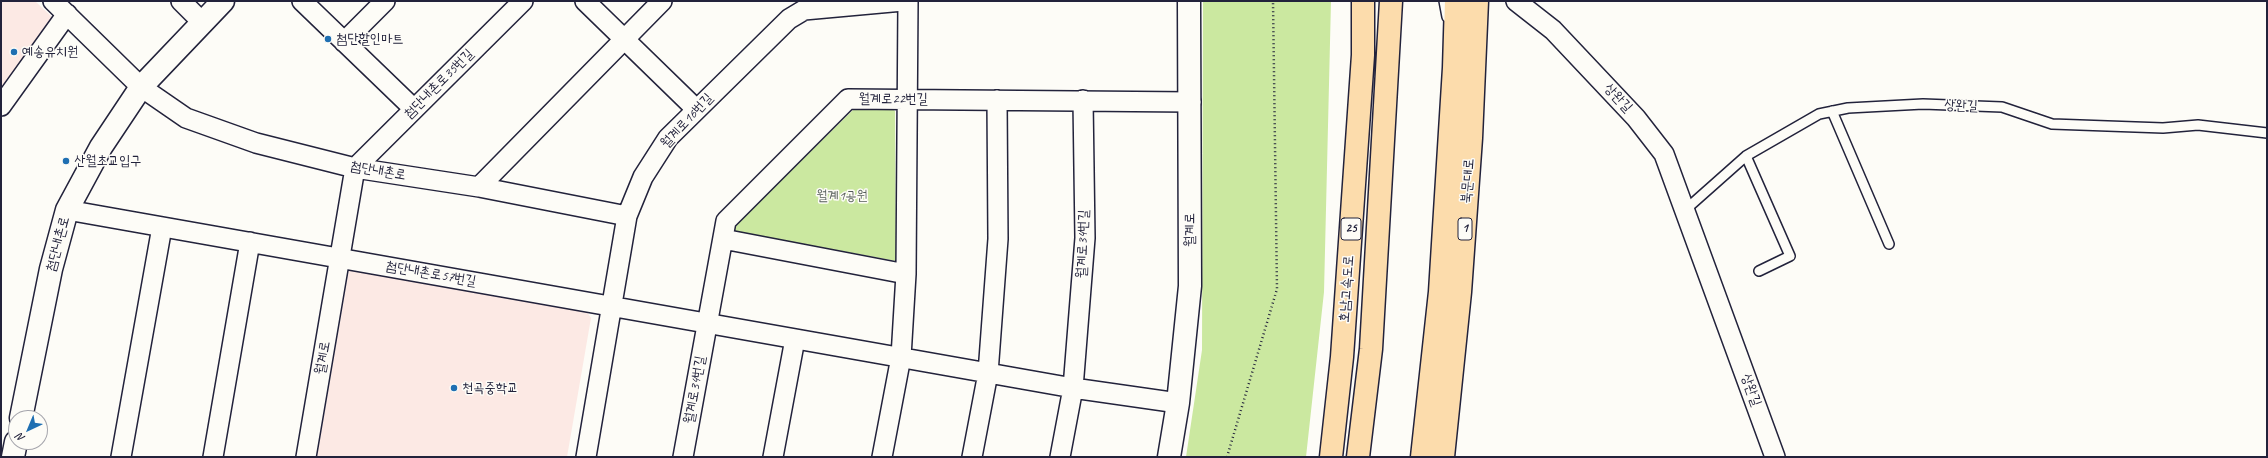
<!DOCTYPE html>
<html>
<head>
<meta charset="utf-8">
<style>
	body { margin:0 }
	#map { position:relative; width:2268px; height:458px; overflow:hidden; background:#fdfcf7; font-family:Caveat,sans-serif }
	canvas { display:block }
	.frame { position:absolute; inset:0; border:2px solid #22223b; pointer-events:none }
	.north { position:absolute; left:8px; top:410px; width:40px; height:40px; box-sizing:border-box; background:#fdfcf7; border:1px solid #a5a5ac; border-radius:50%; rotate:224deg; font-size:11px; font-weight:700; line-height:16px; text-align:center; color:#22223b }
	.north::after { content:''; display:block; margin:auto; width:14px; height:18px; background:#1f6fb2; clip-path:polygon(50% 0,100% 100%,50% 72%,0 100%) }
</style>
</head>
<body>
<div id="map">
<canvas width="2268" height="458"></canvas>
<div class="frame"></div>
<div class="north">N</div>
</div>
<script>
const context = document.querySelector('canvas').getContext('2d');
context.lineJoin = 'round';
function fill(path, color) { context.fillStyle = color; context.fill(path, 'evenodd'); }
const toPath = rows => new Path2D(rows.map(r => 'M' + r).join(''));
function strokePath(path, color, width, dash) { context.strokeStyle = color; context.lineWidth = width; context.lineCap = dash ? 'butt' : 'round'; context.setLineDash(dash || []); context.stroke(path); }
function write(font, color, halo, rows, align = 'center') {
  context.font = font + ' Caveat,"Poor Story",sans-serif'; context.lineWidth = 3; context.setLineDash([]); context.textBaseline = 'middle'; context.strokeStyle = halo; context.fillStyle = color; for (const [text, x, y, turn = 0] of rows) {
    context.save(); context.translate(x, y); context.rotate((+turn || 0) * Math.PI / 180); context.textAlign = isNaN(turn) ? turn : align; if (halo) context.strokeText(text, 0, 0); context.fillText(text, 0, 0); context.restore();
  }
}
fill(toPath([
	[1,1,35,1,52,17,1,88],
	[349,270,587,312,591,318,567,457,317,457]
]), '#fce9e4');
fill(toPath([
	[1203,1,1331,1,1324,292,1306,457,1186,457,1202,350],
	[855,108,891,108,895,111,896,261,733,231,735,225]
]), '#cbe8a0');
const lane = toPath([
	[1444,1,1447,17],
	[1832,111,1889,244],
	[1746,156,1790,256,1759,271],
	[1684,211,1746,156,1819,114,1848,108,1923,104,2002,107,2052,124,2163,128,2198,125,2267,133]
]);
const street = toPath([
	[53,1,141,87,186,118,256,143,355,168,479,187,627,216],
	[181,1,202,22],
	[302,1,414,109],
	[585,1,696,109],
	[1516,1,1553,30,1636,118,1664,154,1775,457],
	[344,42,385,1],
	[1,106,67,14],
	[479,187,662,1],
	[67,210,1073,388,1178,403],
	[723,239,906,274],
	[121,457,162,227],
	[213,457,250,242],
	[306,457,355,168,523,1],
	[586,457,627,216,643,177,668,138,789,19,804,10,903,1],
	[683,457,726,221,848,99,1191,102],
	[773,457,795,339],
	[882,457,901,357,906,274,908,1],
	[972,457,988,373,998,239,997,100],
	[1060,457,1073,388,1085,238,1083,100]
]);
const secondary = toPath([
	[21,418,51,269,67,210,101,147,141,87,223,1],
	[13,457,16,442],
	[1169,457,1178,403,1190,286,1189,1]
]);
const primary = toPath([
	[1422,457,1440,292,1454,68,1456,1],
	[1443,457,1460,292,1471,138,1477,1]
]);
const highway = toPath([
	[1331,457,1342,357,1363,55,1363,1],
	[1358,457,1371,349,1391,1]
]);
strokePath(lane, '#22223b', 12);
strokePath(street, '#22223b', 22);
strokePath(secondary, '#22223b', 25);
strokePath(primary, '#22223b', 25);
strokePath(highway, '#22223b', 25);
strokePath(toPath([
	[1227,457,1277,289,1273,1]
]), '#22223b', 2.5, [1, 3]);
strokePath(lane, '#fdfcf7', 9);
strokePath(street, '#fdfcf7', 19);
strokePath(secondary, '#fdfcf7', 22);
strokePath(primary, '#fcdcac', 22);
strokePath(highway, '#fcdcac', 22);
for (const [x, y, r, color] of [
	[328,39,4,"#1f6fb2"],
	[14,52,4,"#1f6fb2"],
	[66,161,4,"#1f6fb2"],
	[454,388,4,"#1f6fb2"]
]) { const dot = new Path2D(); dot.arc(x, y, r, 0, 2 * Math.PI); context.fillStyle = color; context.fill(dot); strokePath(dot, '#fdfcf7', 1.5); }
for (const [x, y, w] of [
	[1351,229,20],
	[1465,229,14]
]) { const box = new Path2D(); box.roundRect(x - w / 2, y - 11, w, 22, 3); context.fillStyle = '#fdfcf7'; context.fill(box); strokePath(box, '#22223b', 1); }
write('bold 13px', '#22223b', null, [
	["25",1351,229],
	["1",1465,229]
]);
write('14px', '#22223b', '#fdfcf7', [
	["첨단할인마트",336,39],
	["예송유치원",22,52],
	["산월초교입구",74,161],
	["천곡중학교",462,388]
], 'left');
write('14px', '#22223b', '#fdfcf7', [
	["첨단내촌로35번길",439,84,-45],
	["상완길",1618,98,47],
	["월계로22번길",893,99],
	["상완길",1961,106,2],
	["월계로16번길",687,121,-47],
	["첨단내촌로",378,171,10],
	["북문대로",1468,181,-86],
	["월계로",1190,230,-90],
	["첨단내촌로",58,244,-75],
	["월계로34번길",1083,244,-88],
	["첨단내촌로57번길",431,274,10],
	["호남고속도로",1347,289,-86],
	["월계로",323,358,-80],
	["월계로34번길",695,390,-80],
	["상완길",1751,390,70]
]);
write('14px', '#555d59', '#fdfcf7', [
	["월계1공원",842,196]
]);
</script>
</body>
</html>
